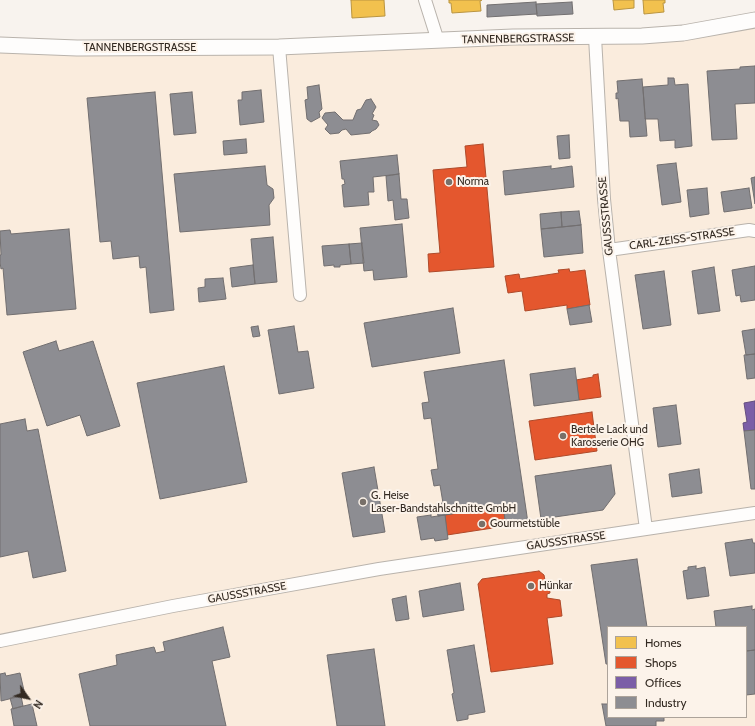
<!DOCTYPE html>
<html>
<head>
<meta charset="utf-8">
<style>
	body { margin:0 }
	#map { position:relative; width:755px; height:726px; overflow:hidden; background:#f8f3ee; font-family:Cabin,sans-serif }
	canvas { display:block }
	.legend { position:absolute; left:607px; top:626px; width:140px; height:92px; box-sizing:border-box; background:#fcf3ea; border:1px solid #aca39a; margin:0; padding:5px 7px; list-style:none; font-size:12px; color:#332a22 }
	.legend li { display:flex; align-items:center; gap:8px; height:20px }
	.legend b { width:20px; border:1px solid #aca39a }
	.north { position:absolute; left:8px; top:678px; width:40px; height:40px; -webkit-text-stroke:3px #fcf3ea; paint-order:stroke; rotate:123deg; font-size:11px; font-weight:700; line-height:16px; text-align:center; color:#332a22 }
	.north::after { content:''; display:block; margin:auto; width:14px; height:18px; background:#332a22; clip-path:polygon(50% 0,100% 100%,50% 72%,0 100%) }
</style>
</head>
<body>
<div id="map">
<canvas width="755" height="726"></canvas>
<ul class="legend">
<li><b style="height:11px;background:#f2c14e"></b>Homes</li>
<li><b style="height:11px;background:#e4572e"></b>Shops</li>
<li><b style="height:11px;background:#7b5ea7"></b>Offices</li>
<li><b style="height:11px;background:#8d8d92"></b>Industry</li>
</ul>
<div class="north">N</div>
</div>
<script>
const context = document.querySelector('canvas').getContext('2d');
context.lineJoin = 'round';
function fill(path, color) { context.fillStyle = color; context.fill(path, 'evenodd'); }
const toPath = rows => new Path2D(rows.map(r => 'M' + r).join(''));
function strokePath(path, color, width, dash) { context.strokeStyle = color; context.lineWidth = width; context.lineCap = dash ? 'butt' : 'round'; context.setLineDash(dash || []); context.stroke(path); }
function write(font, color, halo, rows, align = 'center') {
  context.font = font + ' Cabin,sans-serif'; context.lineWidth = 4; context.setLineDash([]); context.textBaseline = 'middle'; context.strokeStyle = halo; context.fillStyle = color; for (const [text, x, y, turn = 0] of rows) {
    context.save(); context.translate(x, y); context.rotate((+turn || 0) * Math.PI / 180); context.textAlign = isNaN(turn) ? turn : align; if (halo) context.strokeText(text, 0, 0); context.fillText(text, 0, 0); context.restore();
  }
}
fill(toPath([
	[755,20,755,726,0,726,0,45,595,37],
	[608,627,746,627,746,717,608,717]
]), '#faecdd');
const homes = toPath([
	[351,0,384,0,385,16,352,18,351,0],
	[449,0,482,0,480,1,481,11,452,13,451,3,449,3,449,0],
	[613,0,634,0,634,8,614,10,613,0],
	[643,0,665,0,665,3,663,3,664,12,644,14,643,0]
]);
fill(homes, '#f2c14e');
strokePath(homes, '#b99441', 1);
const shops = toPath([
	[483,144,494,267,429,272,428,254,440,253,433,170,467,167,465,146,483,144],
	[569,269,570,272,585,270,590,305,567,309,567,305,525,311,522,291,508,293,505,276,519,274,520,279,559,273,558,270,569,269],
	[598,374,601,397,579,400,576,380,593,377,593,375,598,374],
	[592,412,597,451,535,460,529,421,592,412],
	[503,506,506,526,447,535,445,515,503,506],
	[539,571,544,575,546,586,549,586,550,593,547,594,547,598,560,600,562,616,547,618,553,664,491,672,478,584,482,579,539,571]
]);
fill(shops, '#e4572e');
strokePath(shops, '#af4a2a', 1);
const offices = toPath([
	[755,401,755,430,744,431,743,423,747,422,744,403,755,401]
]);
fill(offices, '#7b5ea7');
strokePath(offices, '#654e7f', 1);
const industry = toPath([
	[536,2,537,14,487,17,487,5,536,2],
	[572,2,573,14,537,16,536,4,572,2],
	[755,66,755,103,735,104,737,139,712,140,707,71,740,69,740,67,755,66],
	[668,78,674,78,675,85,688,84,692,146,675,148,675,140,660,141,658,119,645,119,643,87,668,85,668,78],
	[642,79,647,136,630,137,629,121,620,121,618,98,616,99,616,93,618,93,617,81,642,79],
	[319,85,322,109,319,112,320,117,311,122,307,119,305,100,308,99,307,87,319,85],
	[261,90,264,122,240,125,238,100,242,100,242,92,261,90],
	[155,92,174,310,150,313,146,267,140,268,139,256,113,259,111,241,100,242,87,98,155,92],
	[192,92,196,133,174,135,170,94,192,92],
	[371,99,376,107,372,114,374,115,372,120,377,121,379,125,376,129,372,131,370,133,351,135,346,129,342,130,339,133,330,134,325,129,328,125,322,118,325,113,335,112,343,120,353,120,357,110,361,109,366,100,371,99],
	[569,135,570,158,559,159,557,136,569,135],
	[246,139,247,153,224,155,223,141,246,139],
	[397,155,399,174,373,177,374,192,368,192,369,205,344,207,342,185,345,184,344,179,342,179,340,161,397,155],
	[676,163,681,202,662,205,657,165,676,163],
	[265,166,267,185,273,189,274,198,269,205,270,225,180,232,174,174,265,166],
	[551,166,551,169,572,166,574,187,505,195,503,171,551,166],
	[399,174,401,199,407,199,409,218,395,220,393,200,388,201,386,176,399,174],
	[755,177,755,204,751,178,755,177],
	[707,188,709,214,690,217,687,190,707,188],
	[749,188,752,208,724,212,721,192,749,188],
	[579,211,581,225,562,227,561,212,579,211],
	[561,212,562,227,541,229,540,214,561,212],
	[402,224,407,277,374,280,373,270,364,271,360,228,402,224],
	[581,225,583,253,544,257,541,229,581,225],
	[69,229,76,309,7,315,3,268,1,269,0,262,0,255,1,255,0,231,10,230,11,234,69,229],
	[273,237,277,282,255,284,251,239,273,237],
	[362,243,364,263,351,264,349,244,362,243],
	[349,244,351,264,340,265,340,267,334,267,334,265,324,266,322,246,349,244],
	[253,265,255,284,232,287,230,268,253,265],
	[755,266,755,300,741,302,740,295,736,296,732,270,755,266],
	[714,267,720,311,698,314,692,271,714,267],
	[664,271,671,325,643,329,635,275,664,271],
	[223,278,226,299,199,302,198,288,205,287,205,279,223,278],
	[589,305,592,322,570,325,567,309,589,305],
	[453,308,460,353,372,367,364,323,453,308],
	[258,326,260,336,253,337,251,327,258,326],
	[294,326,298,352,308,351,314,388,279,394,268,330,294,326],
	[755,329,755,354,746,355,742,331,755,329],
	[56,341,59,351,93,341,120,426,87,436,80,415,47,426,23,352,56,341],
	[755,354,755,378,747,379,744,355,755,354],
	[504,360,528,523,506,526,503,506,438,516,436,504,443,503,440,485,434,486,431,470,438,469,431,418,424,419,422,403,429,402,424,372,504,360],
	[224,366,247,482,160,499,137,383,224,366],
	[575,368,579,400,534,406,530,374,575,368],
	[676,405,681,444,658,447,653,408,676,405],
	[25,419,27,431,38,429,66,571,33,578,28,551,0,557,0,424,25,419],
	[755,430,755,489,751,489,744,431,755,430],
	[611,465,615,494,603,510,541,519,535,476,611,465],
	[374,467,385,532,353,537,342,473,374,467],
	[699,469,702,493,672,497,669,474,699,469],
	[431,515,431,517,445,515,448,539,435,541,434,538,421,540,417,517,431,515],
	[752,539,753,543,755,543,755,573,730,576,725,543,752,539],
	[637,559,647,627,608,627,608,664,606,664,591,565,637,559],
	[696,566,696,569,705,567,709,596,687,599,683,571,688,570,688,567,696,566],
	[460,583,464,610,423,617,419,591,460,583],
	[406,596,409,619,396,621,392,599,406,596],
	[752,606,752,610,755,609,755,650,746,651,746,627,716,627,714,611,752,606],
	[223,627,230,657,212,661,226,726,90,726,79,674,117,665,116,655,154,647,156,653,165,651,163,642,223,627],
	[474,645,485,712,468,715,468,719,457,721,452,694,454,693,447,650,474,645],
	[374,649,385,726,337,726,327,655,374,649],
	[755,650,755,694,746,695,746,651,755,650],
	[5,673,6,676,20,673,25,695,1,701,0,674,5,673],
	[21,696,23,706,13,709,10,698,21,696],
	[32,704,37,726,14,726,11,709,32,704],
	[602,704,608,704,608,717,664,717,664,721,656,721,656,726,606,726,602,704]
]);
fill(industry, '#8d8d92');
strokePath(industry, '#726f70', 1);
const minor = toPath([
	[425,0,438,41],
	[279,47,300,295],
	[609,250,749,230,755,231],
	[646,529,755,513],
	[0,641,173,606,379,569,646,529,609,250,604,199,595,37]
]);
const tertiary = toPath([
	[0,45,77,48,279,47,513,37,642,36,683,33,755,20]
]);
strokePath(minor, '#b9b3ac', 14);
strokePath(tertiary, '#b9b3ac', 17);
strokePath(minor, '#fefdfc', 12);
strokePath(tertiary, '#fefdfc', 15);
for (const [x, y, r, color] of [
	[449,182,4,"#787069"],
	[563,436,4,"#787069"],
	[363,502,4,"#787069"],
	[482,524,4,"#787069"],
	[531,586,4,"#787069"]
]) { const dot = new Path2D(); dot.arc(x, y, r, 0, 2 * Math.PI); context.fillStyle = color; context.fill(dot); strokePath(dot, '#fcf3ea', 1.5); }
write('11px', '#332a22', '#fcf3ea', [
	["TANNENBERGSTRASSE",518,39,-1],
	["TANNENBERGSTRASSE",140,48],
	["GAUSSSTRASSE",606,216,-95],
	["CARL-ZEISS-STRASSE",682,239,-8],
	["GAUSSSTRASSE",566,541,-8],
	["GAUSSSTRASSE",247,593,-10]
]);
write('11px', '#332a22', '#fcf3ea', [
	["Norma",457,182],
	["Bertele Lack und",571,430],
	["Karosserie OHG",571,443],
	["G. Heise",371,496],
	["Laser-Bandstahlschnitte GmbH",371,509],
	["Gourmetstüble",490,524],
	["Hünkar",539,586]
], 'left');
</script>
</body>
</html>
